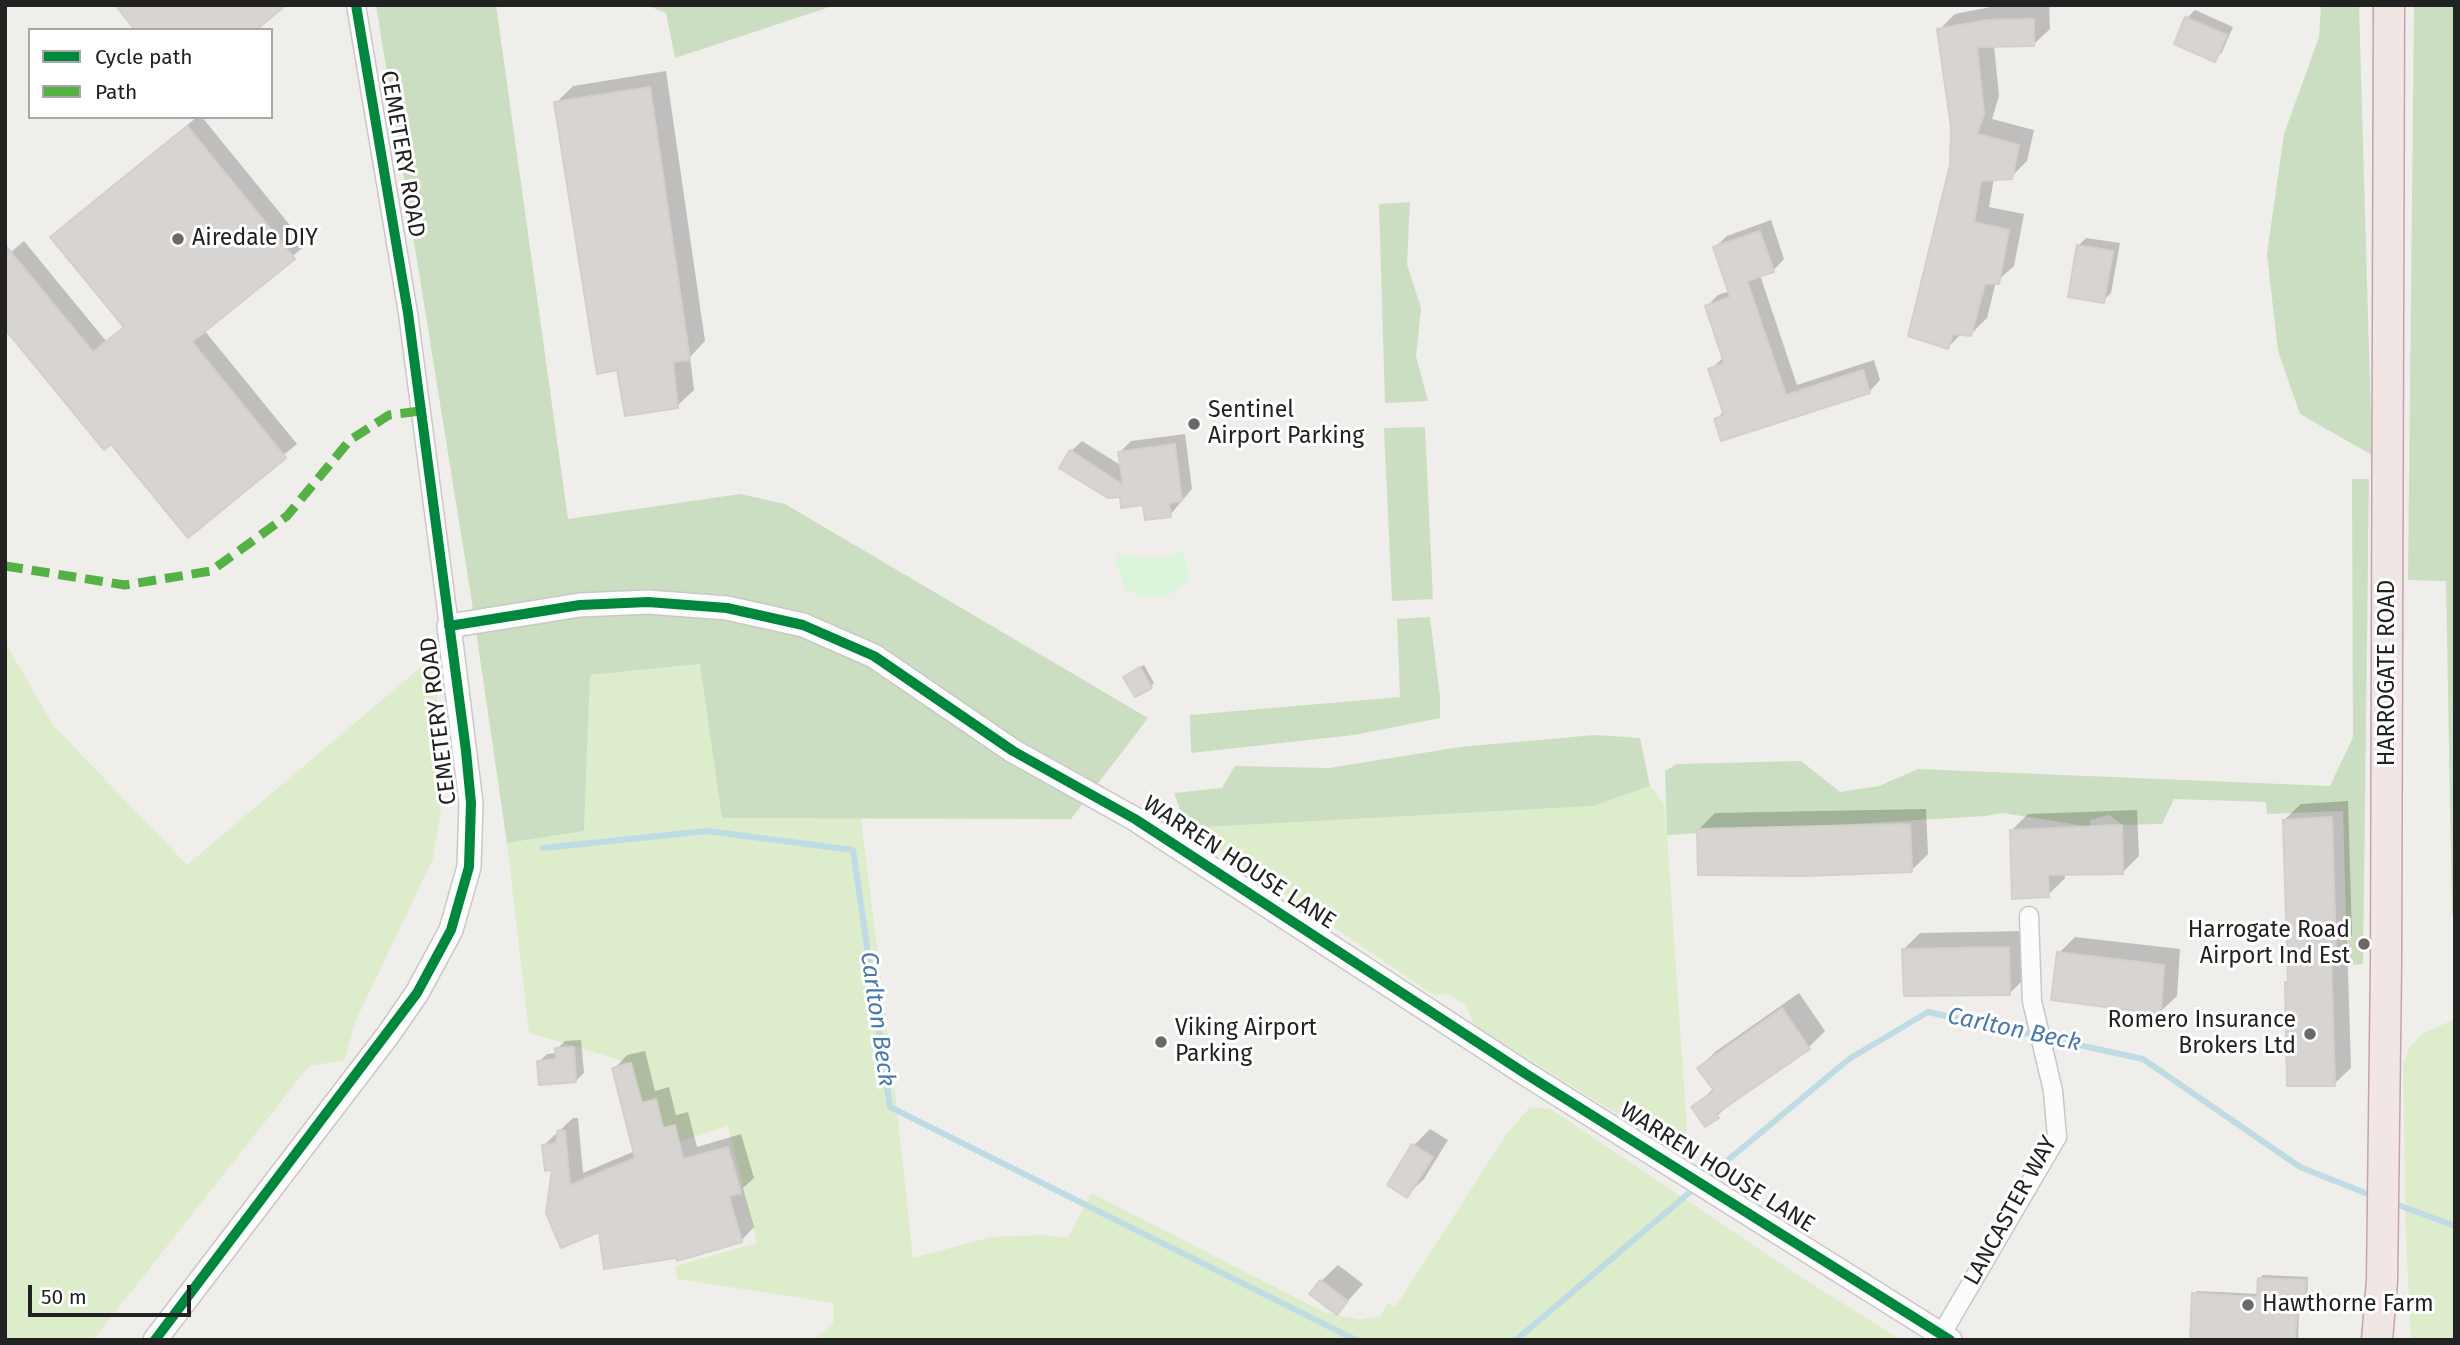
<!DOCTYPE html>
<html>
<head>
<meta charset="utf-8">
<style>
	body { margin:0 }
	#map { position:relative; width:2460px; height:1345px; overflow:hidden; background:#f0eeeb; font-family:"Fira Sans",sans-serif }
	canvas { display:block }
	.frame { position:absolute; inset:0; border:7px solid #222; pointer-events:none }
	.legend { position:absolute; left:28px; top:28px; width:245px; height:91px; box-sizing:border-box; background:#fff; border:2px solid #a7a7a7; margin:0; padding:9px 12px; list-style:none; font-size:21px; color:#222 }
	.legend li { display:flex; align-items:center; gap:14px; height:35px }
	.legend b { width:35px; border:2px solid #a7a7a7 }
	.scale { position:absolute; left:28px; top:1285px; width:163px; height:32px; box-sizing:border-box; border:4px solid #222; border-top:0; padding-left:9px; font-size:21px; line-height:24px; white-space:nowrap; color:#222; -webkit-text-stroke:5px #fff; paint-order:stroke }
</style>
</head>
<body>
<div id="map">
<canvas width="2460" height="1345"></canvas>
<div class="frame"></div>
<ul class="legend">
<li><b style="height:9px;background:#00873e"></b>Cycle path</li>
<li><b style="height:9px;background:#55b145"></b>Path</li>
</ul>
<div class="scale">50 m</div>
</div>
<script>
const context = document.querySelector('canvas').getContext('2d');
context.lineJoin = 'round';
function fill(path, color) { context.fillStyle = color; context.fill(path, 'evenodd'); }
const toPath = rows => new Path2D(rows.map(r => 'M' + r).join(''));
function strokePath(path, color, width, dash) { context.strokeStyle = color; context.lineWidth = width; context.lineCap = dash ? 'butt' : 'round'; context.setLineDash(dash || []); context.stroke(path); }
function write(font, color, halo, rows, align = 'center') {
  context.font = font + ' "Fira Sans",sans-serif'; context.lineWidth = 6; context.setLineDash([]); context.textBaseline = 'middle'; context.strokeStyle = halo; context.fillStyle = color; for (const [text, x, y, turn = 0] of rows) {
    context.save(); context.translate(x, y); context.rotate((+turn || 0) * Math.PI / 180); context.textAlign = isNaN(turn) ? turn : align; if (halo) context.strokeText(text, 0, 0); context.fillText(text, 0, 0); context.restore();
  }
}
fill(toPath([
	[5,642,53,725,187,865,434,656,444,792,433,859,357,1018,344,1060,309,1066,93,1340,5,1340],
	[701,664,722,818,861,818,895,1092,913,1258,991,1237,1041,1235,1068,1238,1091,1193,1324,1312,1360,1320,1380,1316,1387,1304,1396,1306,1506,1135,1530,1107,1551,1109,1798,1275,1901,1340,813,1340,833,1324,834,1303,677,1279,675,1266,757,1243,728,1126,678,1142,675,1125,663,1128,656,1100,642,1103,631,1063,529,1033,507,843,584,831,590,675],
	[1650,786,1665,805,1687,1130,1682,1142,1671,1147,1475,1026,1466,1006,1449,994,1434,995,1187,828,1593,806],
	[2455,1019,2455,1340,2411,1340,2406,1240,2403,1063,2410,1047,2422,1034]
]), '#ddeccb');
fill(toPath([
	[376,5,496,5,568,519,740,494,785,504,1148,718,1071,819,722,818,700,664,590,675,584,831,507,843,470,590],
	[646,5,836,5,675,58,666,13],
	[2321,5,2359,5,2372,455,2300,414,2278,351,2267,254,2284,134,2319,37],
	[2414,5,2455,5,2455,914,2452,914,2446,581,2408,580],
	[1410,202,1407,264,1421,308,1416,356,1428,401,1385,403,1379,204],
	[1425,427,1433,599,1392,601,1384,428],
	[2352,479,2369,479,2363,964,2347,965,2343,811,2267,814,2266,802,2174,799,2162,824,2122,825,2109,815,2090,820,2091,827,2003,813,1986,816,1667,835,1665,771,1677,764,1801,761,1840,792,1879,786,1918,769,2330,786,2353,737],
	[1430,617,1440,696,1440,718,1354,735,1191,753,1190,715,1400,697,1397,619],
	[1595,735,1640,738,1650,786,1593,806,1187,828,1174,793,1222,788,1235,766,1329,768,1460,747]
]), '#cbdec1');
fill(toPath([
	[1183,550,1190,580,1169,595,1143,597,1126,589,1115,561,1119,553,1131,557,1166,558]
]), '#daf5da');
fill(toPath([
	[2001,5,2049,5,2050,29,2034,44,1994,45,1999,96,1992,119,2034,130,2027,161,2011,177,1994,178,1989,207,2024,214,2014,266,1996,282,1987,318,1971,334,1962,333,1948,347,1953,127,1939,30,1955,14],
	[2195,10,2233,27,2222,52,2215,60,2187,18],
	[666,71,705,341,690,357,694,390,677,406,619,368,556,103,573,86],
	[197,117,202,117,306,245,204,330,297,444,188,535,5,257,24,241,106,341,125,326,65,225],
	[1771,220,1784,259,1773,271,1760,275,1797,385,1874,360,1880,380,1869,392,1716,419,1724,411,1710,370,1724,357,1707,306,1718,295,1730,291,1715,247,1727,236],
	[2086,238,2120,243,2111,293,2103,301,2078,246],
	[1185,434,1192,489,1170,515,1121,495,1071,451,1082,441,1122,466,1120,452,1131,441],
	[1144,665,1154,683,1151,686,1125,677],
	[2348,801,2352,935,2347,940,2351,1068,2334,1084,2287,983,2289,980,2284,820,2301,804],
	[1926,809,1928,854,1911,871,1699,829,1715,813],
	[2137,810,2139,856,2123,872,2064,873,2065,878,2048,895,2012,830,2028,814],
	[2025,931,2026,977,2010,993,1903,950,1920,933],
	[2075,937,2180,949,2177,996,2160,1012,2059,953],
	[1799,993,1825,1031,1809,1047,1734,1100,1717,1116,1694,1107,1714,1088,1699,1068,1715,1052],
	[581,1040,584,1073,576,1081,539,1062,547,1054,557,1053,557,1049,565,1041],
	[645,1051,655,1091,669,1087,676,1115,688,1112,697,1147,741,1134,754,1178,743,1188,754,1227,741,1241,600,1230,554,1168,544,1145,573,1118,578,1118,583,1173,635,1151,614,1069,627,1055],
	[1430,1129,1448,1140,1424,1179,1407,1195,1414,1145],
	[1338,1265,1363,1284,1337,1313,1321,1281],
	[2263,1275,2308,1277,2307,1308,2299,1312,2298,1340,2191,1340,2194,1294,2197,1291,2259,1294,2259,1279]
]), '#0003');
strokePath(toPath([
	[543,848,707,831,853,850,890,1107,1356,1340],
	[1704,1180,1849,1059,1928,1012,2143,1059,2300,1167,2373,1196],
	[2393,1203,2455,1226],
	[1516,1340,1696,1187]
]), '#bfdbe3', 6);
const building = toPath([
	[115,5,286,5,256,30,135,30,115,5],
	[2185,17,2227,35,2215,62,2174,44,2185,17],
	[2034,19,2034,46,1977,47,1984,114,1977,134,2019,145,2012,179,1981,181,1974,222,2009,230,1999,284,1985,284,1971,336,1953,334,1948,349,1908,336,1950,165,1951,127,1937,29,1987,20,2034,19],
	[650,87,690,360,673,362,678,408,625,416,617,370,597,374,554,102,650,87],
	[187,126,295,259,192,342,286,458,188,538,111,444,104,450,5,329,5,245,93,352,124,327,50,237,187,126],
	[1760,231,1774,272,1747,281,1786,395,1863,370,1870,393,1721,441,1714,419,1724,415,1708,369,1724,363,1705,306,1730,297,1713,247,1760,231],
	[2077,245,2113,251,2104,303,2068,297,2077,245],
	[1175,444,1182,501,1169,503,1171,517,1145,520,1143,505,1121,508,1120,497,1108,498,1059,468,1070,450,1123,485,1118,452,1175,444],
	[1140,667,1152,688,1135,697,1123,677,1140,667],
	[2332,817,2336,953,2331,954,2335,1086,2287,1086,2285,982,2288,982,2283,820,2332,817],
	[1910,824,1912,872,1806,876,1698,875,1697,829,1910,824],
	[2122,825,2123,874,2048,875,2049,897,2012,899,2010,830,2122,825],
	[2009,947,2010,995,1904,996,1902,949,2009,947],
	[2057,952,2164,965,2161,1014,2051,1000,2057,952],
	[1782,1008,1810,1049,1716,1114,1719,1118,1705,1127,1691,1107,1714,1091,1697,1068,1782,1008],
	[574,1047,576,1082,539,1085,537,1061,556,1059,555,1048,574,1047],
	[631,1063,642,1103,656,1099,663,1128,675,1125,683,1159,728,1147,741,1193,729,1196,742,1242,677,1261,676,1258,604,1269,599,1232,561,1248,546,1213,552,1170,545,1171,542,1145,556,1143,558,1130,565,1131,570,1185,635,1158,612,1068,631,1063],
	[1412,1144,1433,1157,1407,1198,1387,1185,1412,1144],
	[2258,1278,2306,1280,2304,1313,2297,1313,2295,1340,2190,1340,2192,1293,2257,1297,2258,1278],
	[1320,1280,1348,1301,1337,1315,1309,1294,1320,1280]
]);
fill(building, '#d7d4d2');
strokePath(building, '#d3d0cc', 2);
const minor = toPath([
	[356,5,408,313,449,626],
	[1941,1335,2057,1137,2053,1091,2032,1001,2029,916]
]);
const tertiary = toPath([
	[155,1340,388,1035,417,993,451,930,469,867,471,803,449,626,580,605,648,602,727,608,803,625,874,656,1013,751,1135,819,1526,1074,1950,1340]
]);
const trunk = toPath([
	[2377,1340,2382,1281,2386,965,2389,5]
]);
strokePath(minor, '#c9c8c7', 21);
strokePath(tertiary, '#c9c8c7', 26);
strokePath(trunk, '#c5a2ac', 33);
strokePath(minor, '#fdfcfc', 18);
strokePath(tertiary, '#fdfcfc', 23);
strokePath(trunk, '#f0e6e4', 30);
strokePath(toPath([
	[5,566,125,585,211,571,287,516,350,440,389,415,421,411]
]), '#55b145', 9, [18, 9]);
strokePath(toPath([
	[449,626,580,605,648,602,727,608,803,625,874,656,1013,751,1135,819,1526,1074,1950,1340],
	[155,1340,417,993,451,930,469,867,471,803,466,751,408,313,356,5]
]), '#00873e', 10);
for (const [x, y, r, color] of [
	[178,239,7,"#6a6968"],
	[1194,424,7,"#6a6968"],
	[2364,944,7,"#6a6968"],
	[2310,1034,7,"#6a6968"],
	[1161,1042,7,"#6a6968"],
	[2248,1305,7,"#6a6968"]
]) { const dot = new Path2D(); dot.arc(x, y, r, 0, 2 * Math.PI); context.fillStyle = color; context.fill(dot); strokePath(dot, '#fff', 2.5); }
write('23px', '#222', '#fff', [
	["CEMETERY ROAD",402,154,80],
	["HARROGATE ROAD",2388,673,-90],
	["CEMETERY ROAD",439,721,-97],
	["WARREN HOUSE LANE",1239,863,33],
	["WARREN HOUSE LANE",1717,1168,32],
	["LANCASTER WAY",2011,1211,-61]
]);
write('23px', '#222', '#fff', [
	["Airedale DIY",192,239],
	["Sentinel",1208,411],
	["Airport Parking",1208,437],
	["Harrogate Road",2350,931,"right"],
	["Airport Ind Est",2350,957,"right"],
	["Romero Insurance",2296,1021,"right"],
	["Brokers Ltd",2296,1047,"right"],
	["Viking Airport",1175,1029],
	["Parking",1175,1055],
	["Hawthorne Farm",2262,1305]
], 'left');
write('italic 24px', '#4a7aab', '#fff', [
	["Carlton Beck",877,1019,82],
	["Carlton Beck",2014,1030,12]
]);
</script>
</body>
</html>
